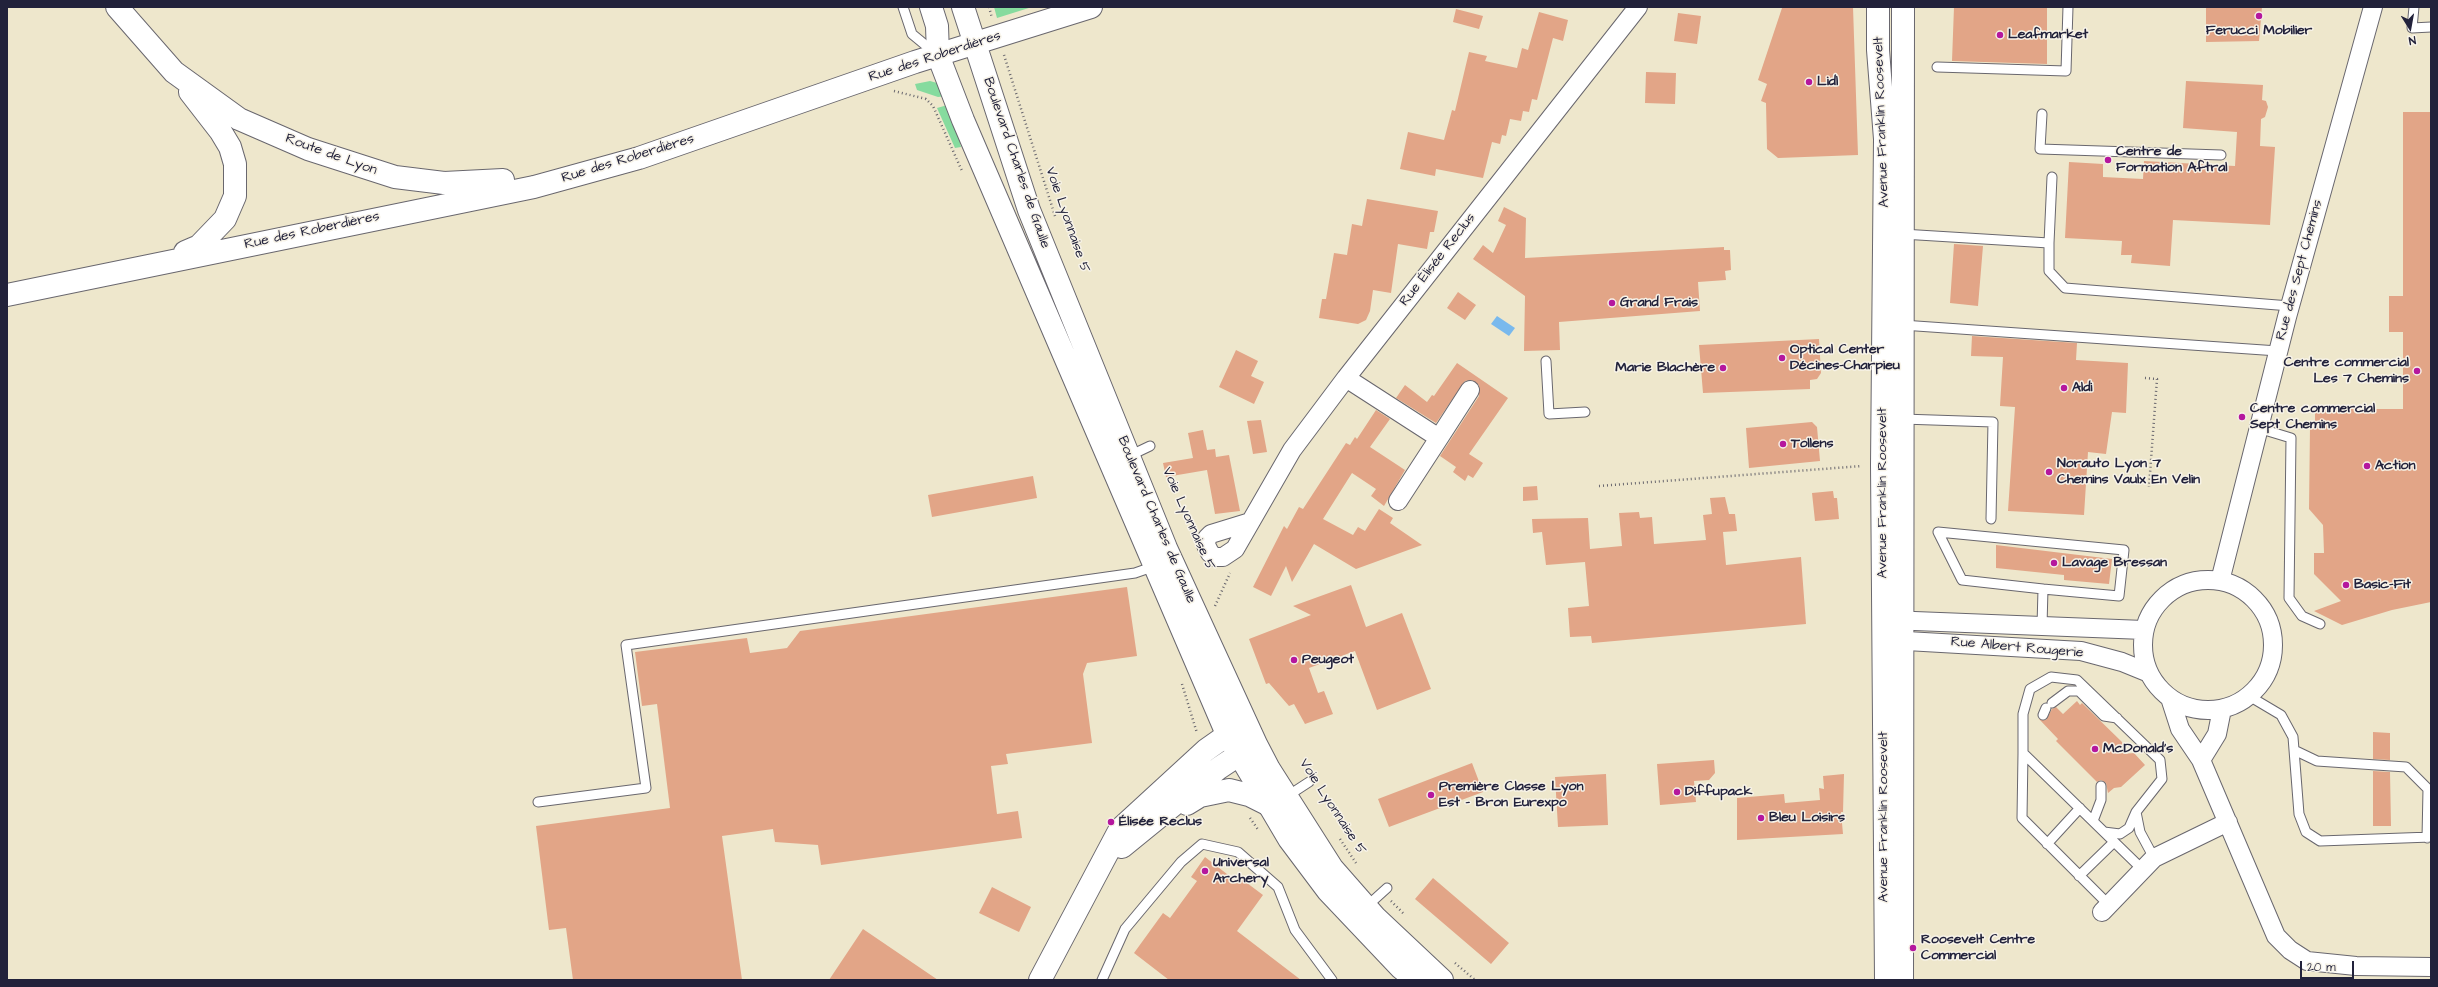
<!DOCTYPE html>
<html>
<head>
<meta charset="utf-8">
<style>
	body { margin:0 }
	#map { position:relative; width:2438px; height:987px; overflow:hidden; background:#eee7cc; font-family:"Architects Daughter",sans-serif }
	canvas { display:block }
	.frame { position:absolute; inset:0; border:8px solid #22223b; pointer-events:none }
	.north { position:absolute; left:2390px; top:8px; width:40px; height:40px; -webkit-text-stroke:3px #f7f3e8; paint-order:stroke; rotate:169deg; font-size:11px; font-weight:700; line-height:16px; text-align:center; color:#22223b }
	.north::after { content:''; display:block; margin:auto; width:14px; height:18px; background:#22223b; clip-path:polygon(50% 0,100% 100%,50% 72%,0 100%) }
	.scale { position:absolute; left:2300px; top:961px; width:54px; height:18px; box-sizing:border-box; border:2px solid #22223b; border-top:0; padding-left:5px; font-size:12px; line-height:14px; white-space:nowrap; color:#22223b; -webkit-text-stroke:3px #f7f3e8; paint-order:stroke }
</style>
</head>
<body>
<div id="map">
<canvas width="2438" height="987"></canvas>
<div class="frame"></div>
<div class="north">N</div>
<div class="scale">20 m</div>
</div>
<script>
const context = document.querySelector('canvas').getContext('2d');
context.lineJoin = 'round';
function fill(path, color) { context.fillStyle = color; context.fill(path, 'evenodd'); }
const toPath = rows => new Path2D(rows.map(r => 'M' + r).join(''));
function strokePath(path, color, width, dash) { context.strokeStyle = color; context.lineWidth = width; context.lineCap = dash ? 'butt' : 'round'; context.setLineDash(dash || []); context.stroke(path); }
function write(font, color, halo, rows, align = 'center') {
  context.font = font + ' "Architects Daughter",sans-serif'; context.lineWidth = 3; context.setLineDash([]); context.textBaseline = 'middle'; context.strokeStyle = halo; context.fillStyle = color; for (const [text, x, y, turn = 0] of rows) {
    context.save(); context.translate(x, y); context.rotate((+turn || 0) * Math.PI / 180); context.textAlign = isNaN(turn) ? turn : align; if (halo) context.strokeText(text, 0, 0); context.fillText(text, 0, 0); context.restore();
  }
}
fill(toPath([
	[994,7,1032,7,997,18],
	[930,81,937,83,946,96,938,97,917,90,915,84],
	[951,104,961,147,955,148,937,108]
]), '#86db9e');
fill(toPath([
	[1497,316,1515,328,1509,336,1491,324]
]), '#79b9ed');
fill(toPath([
	[1853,7,1858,155,1778,158,1767,149,1766,103,1761,101,1767,84,1758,80,1782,8],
	[1954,7,2047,7,2047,64,1952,61],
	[2206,7,2262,7,2259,41,2206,42],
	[1456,9,1483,16,1479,29,1453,22],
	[1539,12,1568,20,1563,41,1553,38,1537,100,1532,99,1529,112,1523,111,1521,121,1510,119,1506,136,1502,135,1500,144,1492,142,1483,178,1436,169,1435,176,1400,169,1408,132,1444,140,1452,110,1455,111,1469,52,1487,56,1485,61,1517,68,1522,48,1528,50],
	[1678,13,1701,16,1697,44,1674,41],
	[1646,72,1676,73,1675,104,1645,103],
	[2186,81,2263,85,2262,100,2266,101,2268,107,2265,117,2261,119,2260,146,2275,147,2270,225,2173,220,2170,266,2131,263,2132,255,2121,255,2122,241,2065,238,2069,162,2103,164,2103,177,2143,179,2144,161,2235,166,2237,132,2183,128],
	[2403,112,2431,112,2431,602,2392,610,2342,625,2314,611,2341,601,2314,574,2314,553,2324,553,2323,525,2309,509,2310,427,2315,427,2315,409,2403,409,2403,332,2389,332,2389,296,2403,296],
	[1367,199,1438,211,1434,232,1430,232,1427,249,1398,244,1391,293,1373,290,1370,311,1366,320,1358,324,1319,318,1322,299,1326,299,1334,253,1347,255,1352,224,1362,226],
	[1504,207,1526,218,1525,258,1724,247,1724,250,1730,250,1731,270,1725,271,1726,280,1698,282,1700,311,1559,322,1560,350,1524,351,1525,296,1473,259,1483,245,1493,253,1506,225,1498,221],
	[1954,244,1983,246,1978,306,1950,303],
	[1458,292,1476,305,1465,320,1447,308],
	[1972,336,2077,343,2076,360,2128,363,2126,413,2112,412,2106,454,2088,452,2084,515,2008,511,2015,407,2000,406,2003,357,1971,356],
	[1819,339,1821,373,1817,379,1810,380,1810,389,1703,393,1699,345],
	[1236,350,1258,361,1251,376,1264,382,1254,404,1219,387],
	[1457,363,1508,398,1469,454,1483,463,1473,478,1468,475,1465,481,1453,472,1456,467,1440,456,1479,396,1479,385,1471,380,1465,381,1436,423,1396,398,1405,385,1427,402,1432,395,1434,396],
	[1376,410,1390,419,1370,447,1405,470,1384,506,1371,496,1376,489,1352,473,1323,519,1353,535,1358,527,1365,531,1379,509,1393,518,1390,523,1422,545,1356,569,1314,544,1292,582,1286,566,1271,596,1253,587,1284,526,1287,529,1299,507,1303,509,1346,443,1350,445,1355,437,1357,439],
	[1261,420,1267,452,1253,454,1247,421],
	[1812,422,1817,427,1820,461,1749,468,1746,428],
	[1203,430,1207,450,1215,449,1216,457,1229,455,1240,511,1215,514,1207,470,1166,477,1163,463,1193,458,1188,433],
	[1033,476,1037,498,932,517,928,495],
	[1537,486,1538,500,1523,501,1523,487],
	[1833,491,1834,498,1837,498,1839,519,1815,521,1812,493],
	[1725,497,1729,514,1735,514,1737,531,1723,532,1726,565,1801,557,1806,624,1592,643,1591,636,1570,637,1568,608,1589,606,1585,562,1546,565,1542,532,1533,533,1532,519,1588,518,1590,549,1622,546,1619,513,1639,512,1640,518,1652,517,1654,544,1706,540,1703,515,1712,514,1710,498],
	[1996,545,2112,559,2109,584,2064,580,2064,575,1996,568],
	[1351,585,1366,627,1402,613,1431,689,1377,710,1355,651,1309,668,1318,693,1324,691,1333,714,1305,724,1294,704,1289,706,1269,683,1266,684,1249,639,1311,615,1293,606],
	[1127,587,1137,656,1087,663,1083,674,1092,743,1006,754,1008,764,991,766,997,814,1018,811,1022,838,821,865,818,845,775,842,773,829,722,836,742,980,573,980,566,928,549,930,536,826,670,808,657,704,642,706,635,652,747,638,750,653,787,648,800,631],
	[2077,701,2080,705,2082,703,2122,742,2124,754,2134,753,2145,765,2121,787,2114,788,2108,793,2106,783,2101,780,2097,782,2056,741,2058,739,2039,719,2046,720,2052,709,2056,707,2063,714],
	[2373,732,2390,733,2390,760,2373,759],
	[1714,760,1715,773,1709,780,1694,781,1696,802,1660,805,1657,764],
	[1472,763,1483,792,1389,827,1378,799],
	[2373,771,2390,772,2391,826,2373,826],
	[1606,774,1608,825,1558,827,1555,777],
	[1844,774,1843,812,1841,812,1843,834,1737,840,1737,798,1784,794,1785,803,1820,800,1819,788,1824,789,1823,776],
	[1205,857,1236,881,1239,877,1263,895,1237,931,1301,980,1169,980,1134,953,1163,913,1170,918,1197,881,1191,877],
	[1433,878,1509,943,1491,964,1415,899],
	[992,887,1031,907,1019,932,979,913],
	[863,929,938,980,829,980]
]), '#e2a587');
const lane = toPath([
	[903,7,912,34,935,53],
	[2414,7,2412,28,2431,27],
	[1937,67,2066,71,2068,7],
	[2042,114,2040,149,2221,155],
	[1902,234,2049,243,2052,177],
	[2049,243,2049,271,2065,288,2290,306],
	[1902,325,2278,351],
	[1546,361,1549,414,1585,412],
	[1902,419,1993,422,1991,519],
	[2258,428,2291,438,2289,598,2302,616,2320,624],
	[1129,456,1150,446],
	[2042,626,2043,589,1962,580,1938,532,2124,550,2119,596,2043,589],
	[2249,696,2281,715,2293,737,2299,814,2306,832,2320,841,2431,837],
	[2052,703,2068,691,2079,691,2104,716,2117,718],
	[2043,715,2046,708],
	[2294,750,2317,761,2406,767,2428,789,2427,838],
	[2023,753,2022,818,2109,905],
	[1286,797,1309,782],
	[538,802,646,788,626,645,1135,573,1155,566],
	[2093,821,2101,800,2101,786],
	[2104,832,2120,834,2129,828,2136,812],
	[2047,844,2080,808],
	[2143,870,2023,753,2023,714,2030,689,2051,677,2077,680,2160,760,2162,779,2136,812,2140,832,2154,858],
	[2079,876,2114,842],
	[1366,907,1387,888],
	[1102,980,1125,929,1181,862,1202,844,1238,852,1278,887,1295,930,1332,980]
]);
const street = toPath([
	[1346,378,1439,438,1398,501],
	[1439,438,1470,390],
	[1250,522,1211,534,1207,538,1206,545,1210,553,1215,557,1223,557,1235,549,1292,450,1346,378,1638,7],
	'2143 645a65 65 0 1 1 130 0a65 65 0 1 1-130 0Z',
	[2220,581,2287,317,2373,7],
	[1889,620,2144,630],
	[1889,640,2081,651,2122,662,2149,673],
	[2170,698,2180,729,2201,760,2276,936,2290,950,2307,961,2356,966,2431,967],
	[2201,760,2217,734,2222,709],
	[2102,912,2154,858,2228,822]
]);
const secondary = toPath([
	[117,7,174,72,239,119,308,149,395,177,444,183,503,180],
	[1878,7,1878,50,1885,139,1882,465,1886,980],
	[185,252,199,246,225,219,235,196,235,164,230,147,221,132,190,92],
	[7,295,534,187,639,158,915,62,1091,7],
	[1187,804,1200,796,1229,790,1249,795,1267,804],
	[1122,847,1219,768,1255,744],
	[1040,980,1120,829,1206,750,1243,724],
	[1902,980,1903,7]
]);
const primary = toPath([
	[931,7,937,26,938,55,963,120,1227,734,1289,839,1328,891,1401,968,1416,980],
	[963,7,1029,210,1166,548,1256,744,1269,769,1332,868,1375,917,1442,980]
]);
strokePath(lane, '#69676e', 11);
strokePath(street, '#69676e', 20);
strokePath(secondary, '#69676e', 24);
strokePath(primary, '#69676e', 24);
strokePath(toPath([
	[989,7,992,18],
	[1004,55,1055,216],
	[894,91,926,99,933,106,962,171],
	[2145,378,2157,379,2149,487],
	[1599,486,1862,466],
	[1215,606,1230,573],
	[1182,684,1197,733],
	[1250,818,1259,831],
	[1340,839,1356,863],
	[1391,901,1404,914],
	[1455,963,1475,980]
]), '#69676e', 2.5, [1, 3]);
strokePath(lane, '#fff', 9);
strokePath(street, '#fff', 18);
strokePath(secondary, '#fff', 22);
strokePath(primary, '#fff', 22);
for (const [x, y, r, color] of [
	[2259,16,4,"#b5179e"],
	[2000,35,4,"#b5179e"],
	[1809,82,4,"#b5179e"],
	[2108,160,4,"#b5179e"],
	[1612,303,4,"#b5179e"],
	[1782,358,4,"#b5179e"],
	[1723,368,4,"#b5179e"],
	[2417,371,4,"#b5179e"],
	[2064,388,4,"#b5179e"],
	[2242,417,4,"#b5179e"],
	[1783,444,4,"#b5179e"],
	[2367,466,4,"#b5179e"],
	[2049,472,4,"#b5179e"],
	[2054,563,4,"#b5179e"],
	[2346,585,4,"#b5179e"],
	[1294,660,4,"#b5179e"],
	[2095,749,4,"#b5179e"],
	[1677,792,4,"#b5179e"],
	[1431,795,4,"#b5179e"],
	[1761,818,4,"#b5179e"],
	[1111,822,4,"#b5179e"],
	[1205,871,4,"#b5179e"],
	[1913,948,4,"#b5179e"]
]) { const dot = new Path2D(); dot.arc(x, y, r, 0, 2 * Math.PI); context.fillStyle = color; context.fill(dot); strokePath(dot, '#f7f3e8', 1.5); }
write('bold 14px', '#22223b', '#f7f3e8', [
	["Ferucci Mobilier",2259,31,"center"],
	["Leafmarket",2008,35],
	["Lidl",1817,82],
	["Centre de",2116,152],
	["Formation Aftral",2116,168],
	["Grand Frais",1620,303],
	["Optical Center",1790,350],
	["Décines-Charpieu",1790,366],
	["Centre commercial",2409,363,"right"],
	["Les 7 Chemins",2409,379,"right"],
	["Marie Blachère",1715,368,"right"],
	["Aldi",2072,388],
	["Centre commercial",2250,409],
	["Sept Chemins",2250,425],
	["Tollens",1791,444],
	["Norauto Lyon 7",2057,464],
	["Chemins Vaulx En Velin",2057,480],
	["Action",2375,466],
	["Lavage Bressan",2062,563],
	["Basic-Fit",2354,585],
	["Peugeot",1302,660],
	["McDonald's",2103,749],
	["Première Classe Lyon",1439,787],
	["Est - Bron Eurexpo",1439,803],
	["Diffupack",1685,792],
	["Bleu Loisirs",1769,818],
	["Élisée Reclus",1119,822],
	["Universal",1213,863],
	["Archery",1213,879],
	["Roosevelt Centre",1921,940],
	["Commercial",1921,956]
], 'left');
write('14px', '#22223b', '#f7f3e8', [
	["Rue des Roberdières",935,57,-18],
	["Avenue Franklin Roosevelt",1882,122,-92],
	["Route de Lyon",331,155,20],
	["Rue des Roberdières",628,159,-17],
	["Boulevard Charles de Gaulle",1016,163,71],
	["Voie Lyonnaise 5",1067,220,71],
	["Rue des Roberdières",312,231,-12],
	["Rue Élisée Reclus",1438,260,-52],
	["Rue des Sept Chemins",2300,270,-75],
	["Avenue Franklin Roosevelt",1883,493,-90],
	["Voie Lyonnaise 5",1188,519,66],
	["Boulevard Charles de Gaulle",1156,520,67],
	["Rue Albert Rougerie",2017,648,5],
	["Voie Lyonnaise 5",1332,807,57],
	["Avenue Franklin Roosevelt",1884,817,-90]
]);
</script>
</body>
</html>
